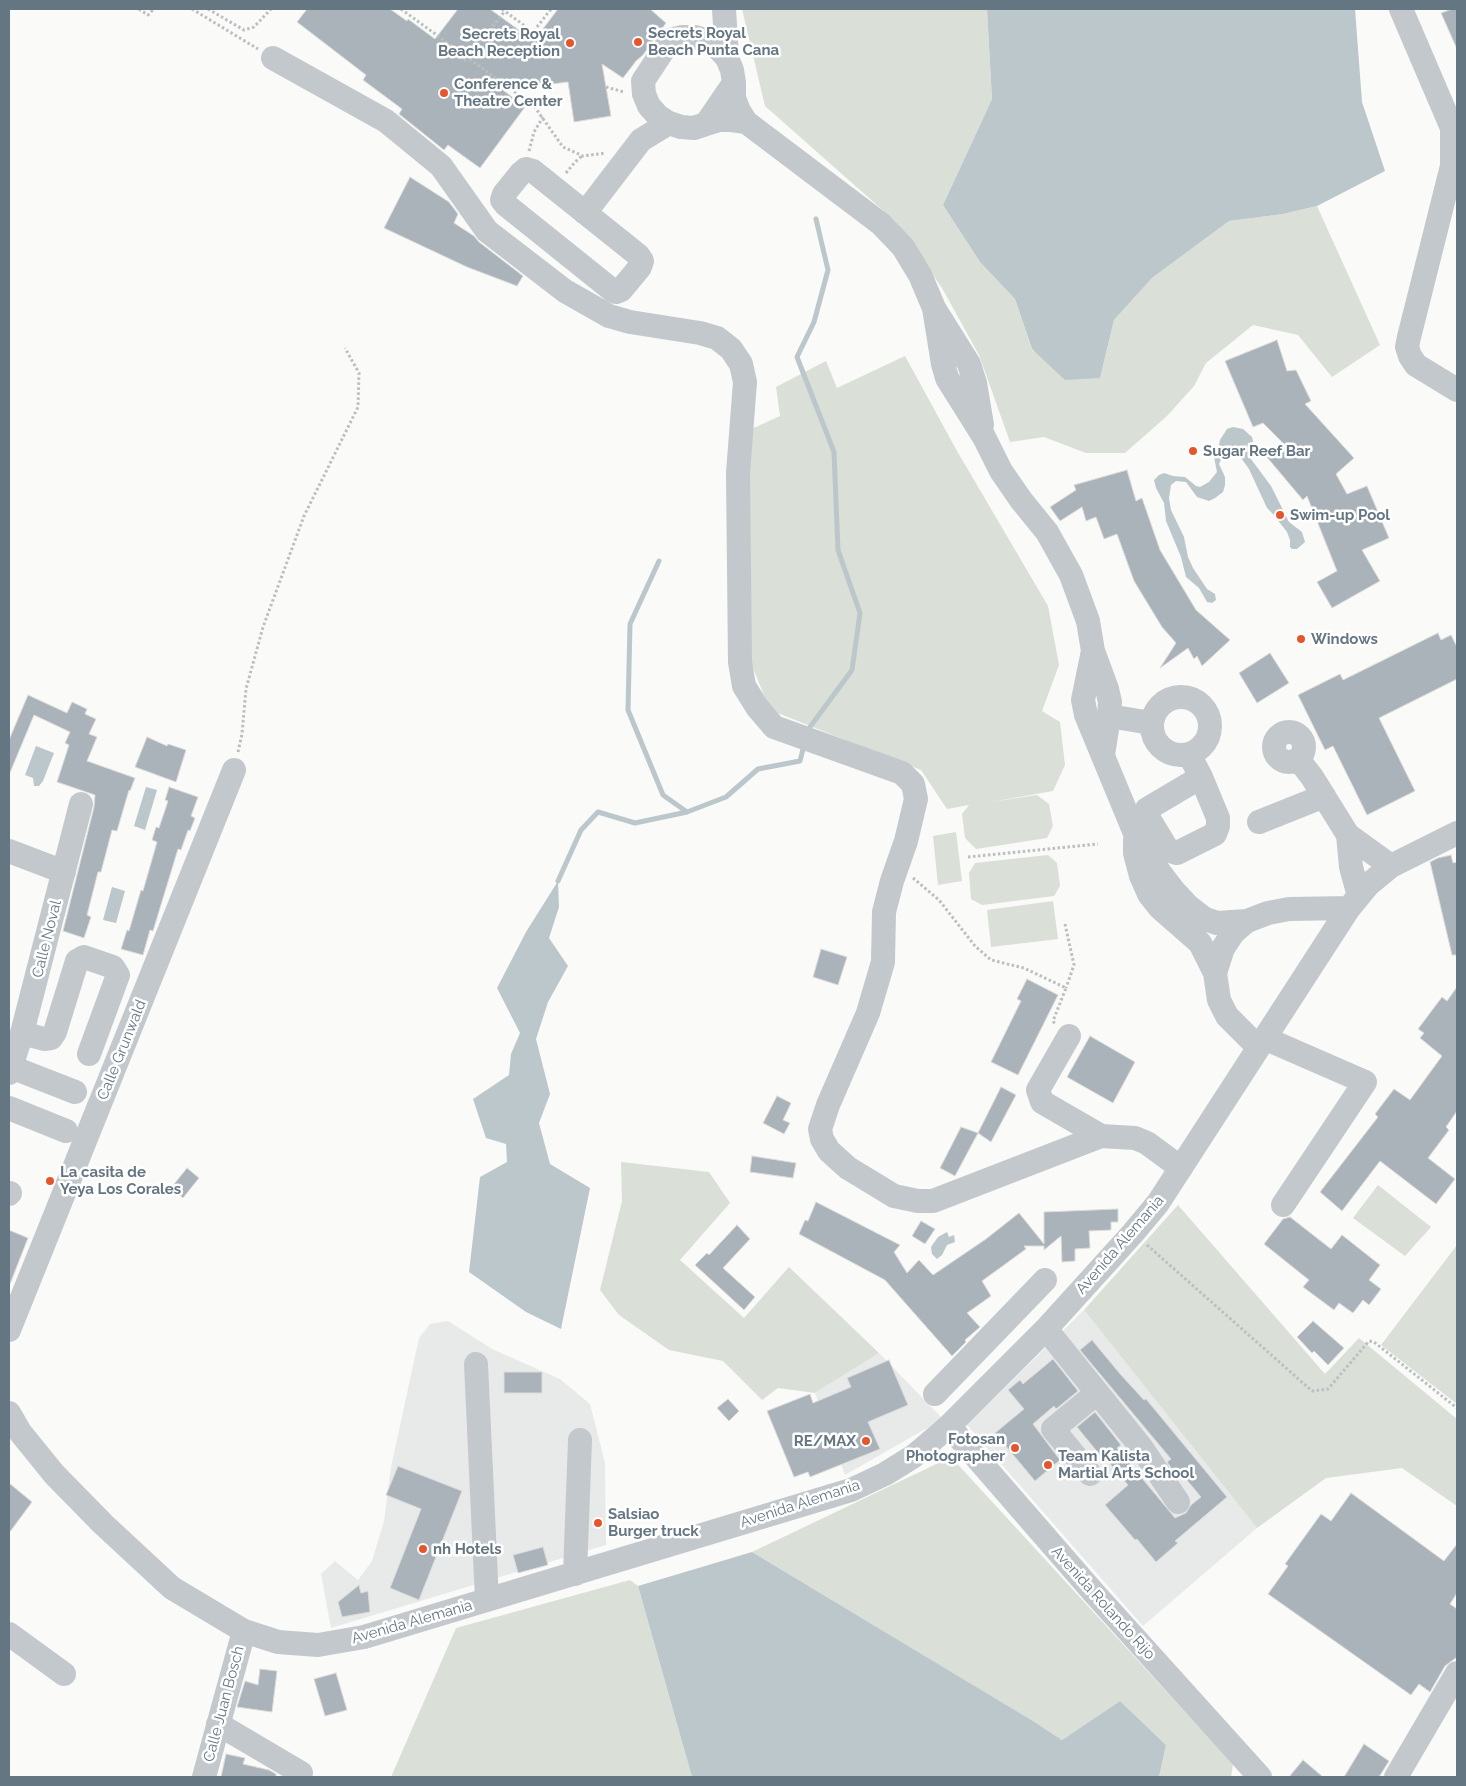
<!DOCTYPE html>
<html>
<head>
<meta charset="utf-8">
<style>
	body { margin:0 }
	#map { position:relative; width:1466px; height:1786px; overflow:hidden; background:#fafaf8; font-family:Raleway,sans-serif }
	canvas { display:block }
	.frame { position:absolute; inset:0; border:10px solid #657683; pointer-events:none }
</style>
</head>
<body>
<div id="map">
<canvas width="1466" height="1786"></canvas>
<div class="frame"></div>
</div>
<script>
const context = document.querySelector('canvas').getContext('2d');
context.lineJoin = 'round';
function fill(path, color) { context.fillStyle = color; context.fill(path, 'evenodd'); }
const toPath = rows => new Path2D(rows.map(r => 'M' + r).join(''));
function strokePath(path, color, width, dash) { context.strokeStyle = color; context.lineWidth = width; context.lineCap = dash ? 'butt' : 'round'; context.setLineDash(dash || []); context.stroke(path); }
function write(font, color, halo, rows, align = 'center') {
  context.font = font + ' Raleway,sans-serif'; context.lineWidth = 5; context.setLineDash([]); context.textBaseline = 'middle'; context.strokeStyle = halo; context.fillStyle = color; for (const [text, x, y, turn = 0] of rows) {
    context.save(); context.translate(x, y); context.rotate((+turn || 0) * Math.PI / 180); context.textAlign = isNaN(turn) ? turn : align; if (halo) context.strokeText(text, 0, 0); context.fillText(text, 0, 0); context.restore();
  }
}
fill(toPath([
	[1084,1310,1257,1528,1143,1626,967,1425],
	[448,1321,492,1349,560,1379,590,1404,605,1463,606,1545,331,1628,321,1574,335,1561,358,1580,372,1561,384,1521,391,1467,419,1338,430,1324],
	[879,1353,943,1419,845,1475,815,1393]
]), '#e8e9e9');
fill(toPath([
	[742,9,987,9,992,99,943,205,980,262,1015,299,1032,350,1100,378,1114,320,1152,278,1229,221,1283,214,1317,206,1380,345,1332,377,1298,335,1253,325,1206,363,1194,386,1167,416,1125,453,1086,453,1044,437,1010,442,979,355,942,288,895,221,765,106],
	[905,356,957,451,1048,606,1059,665,1042,711,1060,722,1065,765,1053,791,991,802,1037,795,1049,804,1053,826,1047,838,976,849,965,838,962,814,969,805,947,809,921,770,770,710,751,663,745,432,780,416,776,387,826,361,837,388],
	[956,832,962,881,938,885,933,836],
	[1048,855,1057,863,1060,886,1054,896,982,905,971,899,969,873,975,863],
	[1053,901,1058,939,991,947,987,910],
	[621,1162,709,1172,730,1203,680,1260,744,1318,789,1267,879,1353,815,1393,778,1388,762,1400,723,1361,669,1350,619,1315,600,1290,622,1201],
	[1378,1185,1431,1227,1405,1256,1353,1218],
	[1178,1205,1325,1374,1359,1338,1457,1419,1457,1506,1402,1468,1326,1478,1257,1528,1084,1310],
	[1457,1245,1457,1404,1381,1345],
	[951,1457,1233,1764,1231,1777,1159,1777,1166,1745,1120,1701,1062,1740,1033,1721,752,1552],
	[630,1580,638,1586,692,1777,391,1777,456,1628]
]), '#dadfd7');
fill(toPath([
	[987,9,1355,9,1362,102,1385,171,1317,206,1283,214,1229,221,1152,278,1114,320,1100,378,1065,380,1032,349,1015,299,980,262,943,205,992,99],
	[1233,427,1243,429,1252,437,1253,441,1248,452,1248,455,1271,486,1289,522,1302,532,1305,542,1297,549,1292,549,1290,547,1290,540,1287,532,1273,514,1267,508,1249,469,1236,451,1229,450,1223,455,1219,464,1225,477,1225,485,1223,492,1215,498,1209,501,1197,497,1186,482,1176,481,1171,485,1169,498,1171,510,1184,537,1188,557,1193,568,1207,589,1215,594,1216,600,1212,603,1207,602,1199,588,1186,577,1181,557,1166,521,1164,503,1156,488,1154,480,1159,475,1164,473,1173,476,1185,477,1196,486,1200,487,1209,482,1217,472,1214,457,1218,450,1220,440,1227,429],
	[36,746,54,753,43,781,39,786,34,786,33,778,25,775],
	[146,787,157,790,145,830,134,826],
	[558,881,559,907,549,938,568,966,548,1002,536,1039,550,1094,539,1123,550,1164,590,1188,561,1329,526,1312,469,1272,480,1177,507,1162,506,1144,486,1138,473,1099,509,1075,511,1054,520,1033,497,988,526,932],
	[112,887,125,891,116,923,103,920],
	[947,1232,949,1237,954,1235,955,1242,947,1245,942,1255,937,1259,932,1254,931,1247,938,1237],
	[752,1552,1033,1721,1062,1740,1120,1701,1166,1745,1159,1777,692,1777,638,1586]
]), '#bbc7cb');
strokePath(toPath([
	[659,561,630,624,628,710,663,795,687,812],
	[808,732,810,727,852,670,860,613,838,550,834,452,797,357,814,322,828,270,816,219],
	[558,881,581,830,598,812,635,823,687,812,726,797,758,769,800,761,804,745]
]), '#bbc7cb', 5);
const building = toPath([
	[307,9,390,9,407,21,408,19,435,39,458,9,490,9,527,36,539,34,558,9,650,9,666,23,643,55,636,61,623,78,602,64,611,116,574,122,568,82,503,90,525,107,480,168,448,145,444,150,399,114,402,109,363,80,366,75,297,22,307,9],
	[1452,9,1457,9,1457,49,1441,13,1452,9],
	[410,177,449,202,458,214,454,223,474,236,479,242,523,276,517,286,467,267,384,228,410,177],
	[1277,340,1287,371,1296,370,1311,401,1305,404,1354,458,1336,474,1347,494,1367,486,1389,538,1362,550,1380,581,1332,608,1317,582,1337,571,1307,496,1303,500,1266,456,1283,443,1263,423,1253,427,1225,361,1277,340],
	[1127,470,1136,501,1142,498,1160,550,1196,610,1230,640,1202,666,1197,656,1194,659,1188,648,1160,668,1176,643,1162,627,1134,581,1117,534,1104,539,1096,517,1086,521,1082,507,1060,521,1050,507,1076,490,1074,485,1127,470],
	[1438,633,1441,640,1451,635,1457,647,1457,679,1379,718,1415,791,1367,815,1333,746,1325,750,1298,695,1340,674,1343,680,1438,633],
	[1270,653,1289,683,1257,703,1239,673,1270,653],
	[28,695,67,713,72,702,87,709,85,714,96,719,89,734,97,737,87,761,135,778,130,791,129,790,117,831,112,830,101,872,98,872,87,915,91,917,84,938,63,931,94,807,95,795,57,782,69,745,65,743,70,732,34,715,9,775,9,740,28,695],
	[147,737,167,746,168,744,186,750,176,782,135,767,147,737],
	[169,787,198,797,191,816,195,818,190,831,188,830,181,850,178,849,153,931,150,930,143,955,121,949,127,930,129,931,141,890,143,891,157,842,152,840,156,827,159,828,168,801,165,800,169,787],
	[1451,855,1453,863,1457,862,1457,955,1452,955,1430,862,1438,858,1451,855],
	[821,949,847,957,838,985,813,977,821,949],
	[1027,979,1058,995,1018,1075,991,1062,1021,1001,1017,999,1027,979],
	[1457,987,1457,1111,1446,1127,1449,1130,1428,1158,1455,1179,1436,1204,1380,1161,1342,1211,1320,1192,1378,1117,1375,1114,1394,1089,1410,1100,1442,1056,1420,1038,1424,1033,1418,1029,1442,997,1447,1001,1457,987],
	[1090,1036,1135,1062,1113,1103,1067,1077,1090,1036],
	[1001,1087,1016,1095,991,1142,978,1133,1001,1087],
	[777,1096,791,1103,783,1120,790,1123,784,1134,763,1123,777,1096],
	[961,1127,978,1133,955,1176,940,1168,961,1127],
	[752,1156,796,1163,793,1178,750,1172,752,1156],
	[187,1168,199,1178,183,1198,171,1188,187,1168],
	[816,1202,900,1245,894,1252,907,1273,919,1260,933,1275,986,1239,1019,1213,1044,1244,1044,1212,1118,1209,1118,1222,1111,1222,1111,1230,1089,1231,1090,1248,1075,1249,1075,1261,1062,1262,1061,1236,1044,1250,1044,1246,1024,1246,1026,1249,982,1281,991,1296,967,1313,980,1327,965,1340,966,1342,952,1356,885,1280,799,1234,805,1220,808,1221,816,1202],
	[1290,1217,1331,1249,1342,1235,1380,1265,1369,1280,1381,1289,1369,1305,1363,1300,1353,1313,1339,1303,1334,1310,1303,1287,1309,1280,1264,1244,1283,1219,1290,1217],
	[921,1221,935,1229,925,1244,912,1236,921,1221],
	[737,1225,750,1239,723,1268,755,1297,744,1310,695,1265,707,1253,709,1255,737,1225],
	[9,1230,28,1238,10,1284,9,1284,9,1230],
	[1313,1321,1344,1348,1328,1365,1314,1351,1312,1353,1297,1337,1313,1321],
	[1092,1340,1121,1375,1144,1400,1146,1399,1227,1497,1175,1541,1178,1543,1156,1562,1137,1539,1135,1540,1105,1505,1128,1485,1106,1459,1104,1460,1077,1427,1095,1412,1121,1445,1117,1448,1175,1518,1186,1513,1191,1505,1201,1497,1181,1473,1177,1476,1167,1462,1171,1459,1080,1350,1092,1340],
	[1053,1359,1078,1391,1056,1409,1054,1406,1033,1424,1060,1460,1035,1481,995,1433,1024,1409,1008,1390,1020,1380,1023,1384,1053,1359],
	[889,1360,908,1405,868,1422,880,1449,810,1477,808,1472,794,1477,767,1411,810,1394,813,1403,851,1387,847,1378,889,1360],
	[504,1372,542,1372,542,1393,504,1393,504,1372],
	[728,1399,739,1411,729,1421,717,1408,728,1399],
	[398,1466,462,1491,419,1600,390,1588,421,1509,386,1495,398,1466],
	[9,1483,32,1502,9,1533,9,1483],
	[1351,1493,1444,1561,1457,1544,1457,1593,1450,1604,1457,1609,1457,1657,1445,1666,1430,1692,1419,1684,1411,1695,1268,1594,1288,1566,1285,1564,1321,1514,1331,1521,1351,1493],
	[543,1547,548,1565,518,1573,513,1555,543,1547],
	[359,1585,361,1593,368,1591,370,1612,342,1617,338,1602,359,1585],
	[260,1669,277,1671,272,1712,237,1707,245,1681,258,1685,260,1669],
	[336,1673,347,1710,325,1716,314,1679,336,1673],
	[1364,1744,1389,1761,1379,1777,1344,1777,1364,1744],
	[226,1754,245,1758,243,1764,269,1770,276,1774,276,1777,221,1777,226,1754],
	[1303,1760,1323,1777,1289,1777,1303,1760]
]);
fill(building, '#aab3b9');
strokePath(building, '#dcdcda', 1);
strokePath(toPath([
	[139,9,148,15,154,9],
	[192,9,258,49],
	[208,9,244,30,254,27,271,9],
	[401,9,534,106,563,147,583,156,606,153],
	[502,9,533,32,551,9],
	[464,61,505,11],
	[606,87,624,92],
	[529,151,534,132,543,117],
	[566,173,575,162,582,156],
	[238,752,242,734,246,689,263,627,304,516,358,407,359,373,345,348],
	[968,857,1098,844],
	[913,878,939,900,975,946,991,960,1024,968,1066,988,1053,1021,1055,1024],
	[1065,924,1074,965,1066,988],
	[1147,1245,1312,1391,1328,1389,1369,1341,1374,1342,1457,1408]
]), '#bbbfc2', 3, [2.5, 2.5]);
strokePath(toPath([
	[724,9,727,58],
	[1401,9,1452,128,1452,166,1409,337,1407,347,1410,356,1416,365,1457,390],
	[273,58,386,121,441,166,487,231,565,291,609,316,630,322,700,333,717,338,731,349,741,364,745,382,738,473,740,662,744,686,757,707,774,727,902,773,913,784,916,799,906,841,892,881,884,912,883,962,868,1013,828,1105,820,1129,822,1139,829,1151,848,1168,894,1196,918,1201,933,1201,1101,1136,1135,1138,1147,1143,1181,1168],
	[734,83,734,98,739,111,746,122,881,224,903,247,920,275,934,308,969,364,975,383,982,425],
	[706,124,734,83,732,70,727,58,718,48,708,41,695,37,682,37,670,40,643,81,644,94,649,106,658,116,669,123,681,127,694,128,706,124,719,120,731,120,746,122],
	[526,169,533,171,638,255,642,261,640,267,621,290,616,292,612,290,506,205,502,200,504,194,521,173,526,169],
	[585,213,641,140,669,123],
	[934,308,943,364,947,378,984,437,1001,471,1021,500,1047,532,1071,575,1088,621,1093,651,1107,689,1110,702,1109,716,1103,755],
	[1093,651,1083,700,1086,715,1134,831,1158,870,1174,891,1188,906,1205,919,1217,923,1247,921],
	'1152 726a29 29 0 1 1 58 0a29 29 0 1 1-58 0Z',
	[1109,716,1151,723],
	'1274 747a15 15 0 1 1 30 0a15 15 0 1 1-30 0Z',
	[1189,754,1201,777,1218,818,1218,826,1215,834,1177,853,1171,851,1166,847,1146,814,1147,809,1201,777],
	[1298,759,1312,777,1348,835],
	[1259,822,1324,796],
	[1135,840,1135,853,1141,876,1149,894,1160,908,1200,943,1215,973],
	[9,851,64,872],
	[1359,896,1351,867,1348,835,1391,866],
	[22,1033,44,1039,51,1038,55,1032,77,961,84,957,113,967,118,975,89,1054],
	[1069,1036,1038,1090,1042,1102,1101,1136],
	[1264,1038,1365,1082,1283,1205],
	[1258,1047,1227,1016,1219,1000,1215,973,1223,948,1233,933,1247,921,1268,913,1289,909,1349,908],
	[11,1067,75,1092],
	[9,1073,22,1033,81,804],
	[9,1108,66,1131],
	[9,1194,10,1193],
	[1046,1329,1141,1447,1178,1502],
	[9,1330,234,770],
	[476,1364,487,1600],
	[935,1394,1045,1280],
	[9,1413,20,1432,54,1474,103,1524,172,1588,244,1631,278,1642,318,1645,364,1637,851,1490,885,1474,914,1456,949,1426,1046,1329,1133,1233,1158,1203,1349,908,1368,885,1391,866,1457,833],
	[949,1426,1094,1593,1260,1777],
	[1090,1474,1053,1429,1097,1393],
	[575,1574,580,1440],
	[9,1634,64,1674],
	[218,1724,301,1773],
	[204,1777,244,1631],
	[1396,1777,1457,1673]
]), '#c3c8cc', 24);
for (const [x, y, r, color] of [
	[638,42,5,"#e4572e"],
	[570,43,5,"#e4572e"],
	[444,93,5,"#e4572e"],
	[1193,451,5,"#e4572e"],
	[1280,515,5,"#e4572e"],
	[1301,639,5,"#e4572e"],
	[50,1181,5,"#e4572e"],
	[866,1441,5,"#e4572e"],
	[1015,1448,5,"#e4572e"],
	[1048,1465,5,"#e4572e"],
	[598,1523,5,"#e4572e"],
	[423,1549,5,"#e4572e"]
]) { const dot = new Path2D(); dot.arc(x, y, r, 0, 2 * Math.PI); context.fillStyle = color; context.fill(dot); strokePath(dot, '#fff', 2); }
write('bold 15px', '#657683', '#fff', [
	["Secrets Royal",648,33],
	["Beach Punta Cana",648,50],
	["Secrets Royal",560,34,"right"],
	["Beach Reception",560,51,"right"],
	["Conference &",454,84],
	["Theatre Center",454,101],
	["Sugar Reef Bar",1203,451],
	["Swim-up Pool",1290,515],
	["Windows",1311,639],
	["La casita de",60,1172],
	["Yeya Los Corales",60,1189],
	["Fotosan",1005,1439,"right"],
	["Photographer",1005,1456,"right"],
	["RE/MAX",856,1441,"right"],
	["Team Kalista",1058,1456],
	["Martial Arts School",1058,1473],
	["Salsiao",608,1514],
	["Burger truck",608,1531],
	["nh Hotels",433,1549]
], 'left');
write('15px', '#657683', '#fff', [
	["Calle Noval",47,939,-76],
	["Calle Grunwald",122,1050,-68],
	["Avenida Alemania",1120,1245,-49],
	["Avenida Alemania",800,1504,-18],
	["Avenida Rolando Rijo",1103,1603,48],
	["Avenida Alemania",412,1622,-16],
	["Calle Juan Bosch",224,1704,-75]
]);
</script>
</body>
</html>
